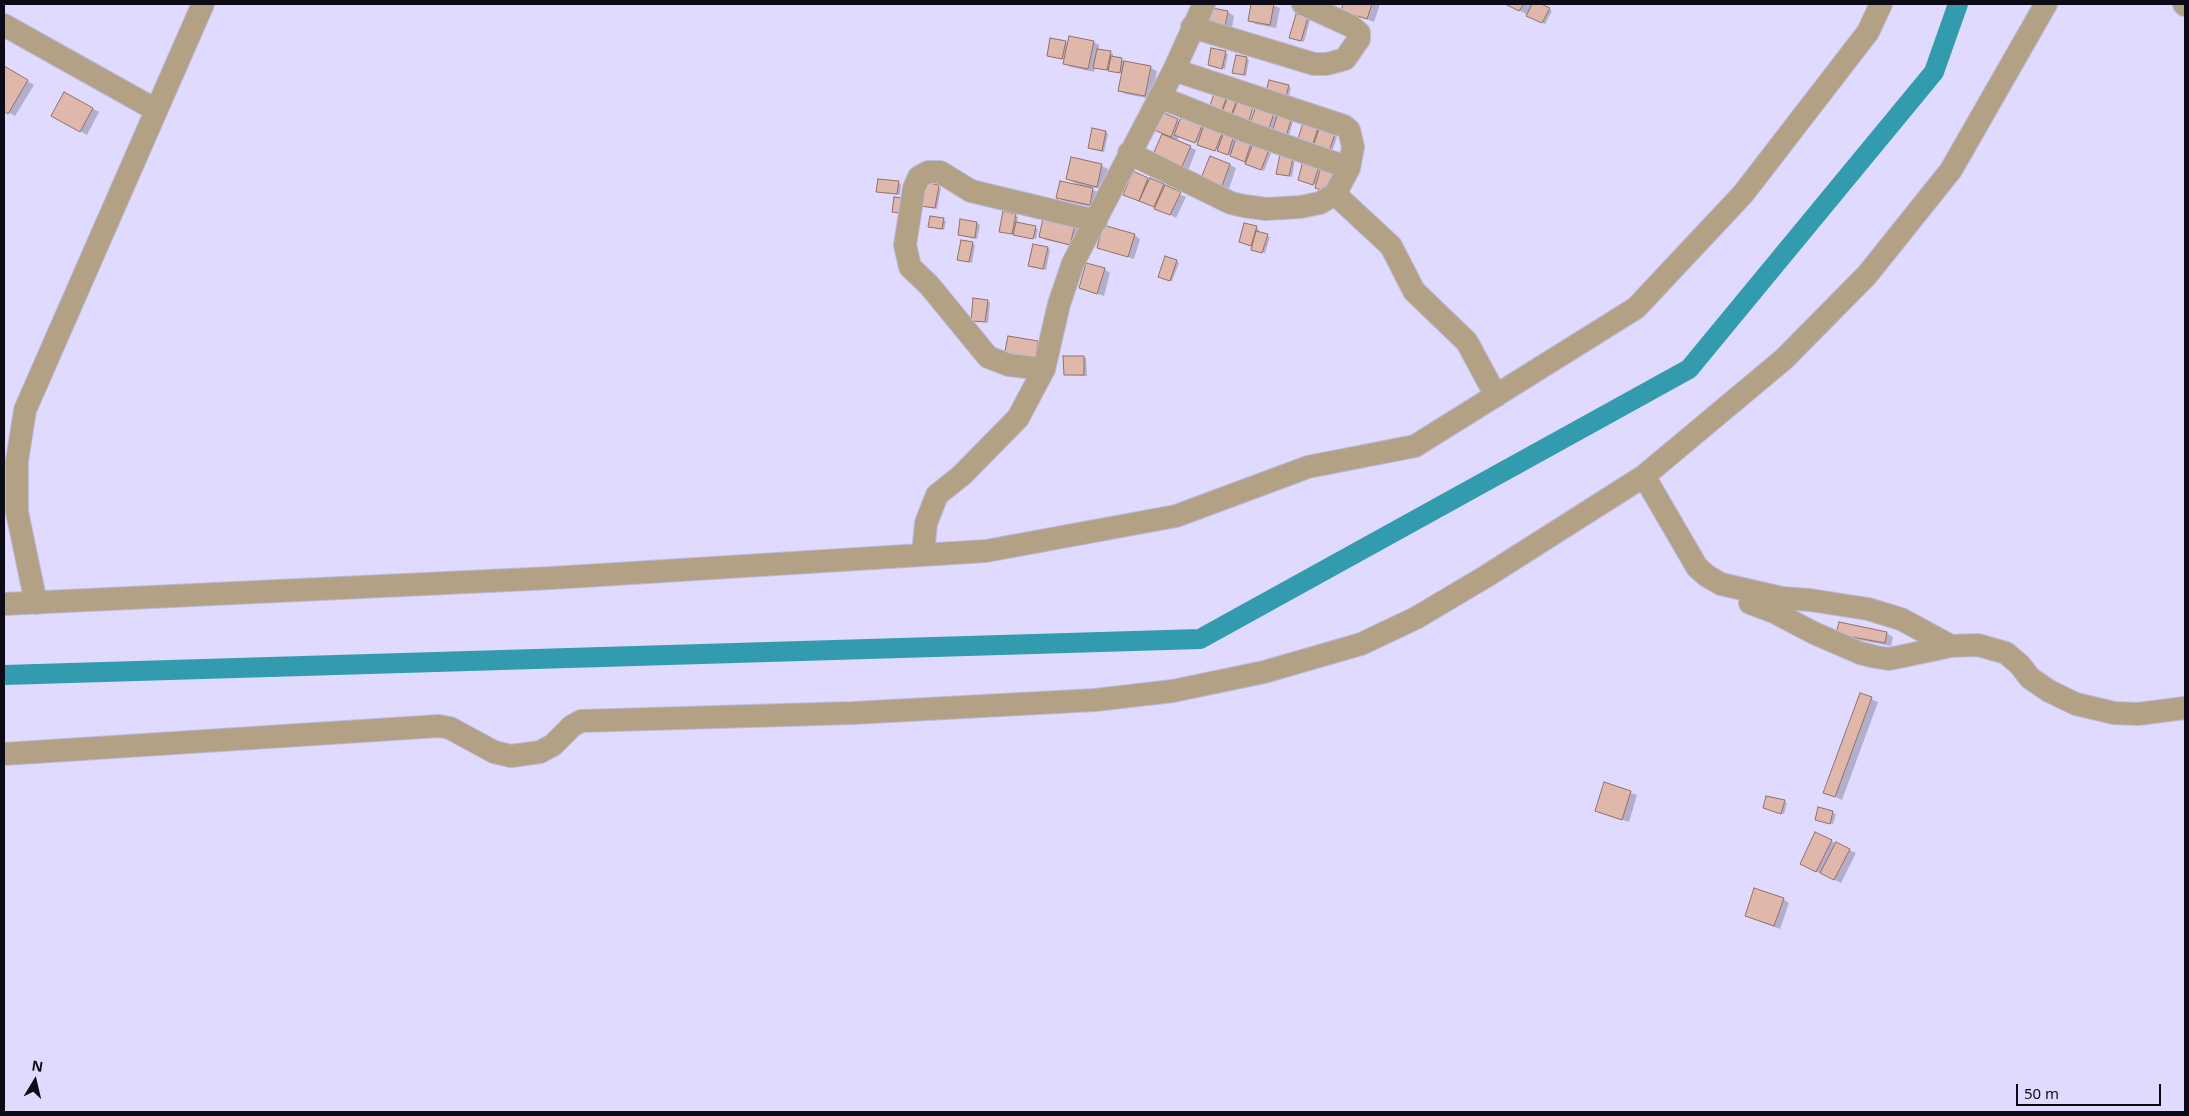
<!DOCTYPE html>
<html>
<head>
<meta charset="utf-8">
<style>
	body { margin:0 }
	#map { position:relative; width:2189px; height:1116px; overflow:hidden; background:#dfdafe; font-family:"Noto Sans",sans-serif }
	canvas { display:block }
	.frame { position:absolute; inset:0; border:5px solid #0d0b17; pointer-events:none }
	.north { position:absolute; left:10px; top:1056px; width:50px; height:50px; -webkit-text-stroke:4px #dfdafe; paint-order:stroke; rotate:9deg; font-size:14px; font-weight:700; line-height:20px; text-align:center; color:#0d0b17 }
	.north::after { content:''; display:block; margin:auto; width:18px; height:22px; background:#0d0b17; clip-path:polygon(50% 0,100% 100%,50% 72%,0 100%) }
	.scale { position:absolute; left:2016px; top:1084px; width:145px; height:22px; box-sizing:border-box; border:2px solid #0d0b17; border-top:0; padding-left:6px; font-size:15px; line-height:18px; white-space:nowrap; color:#0d0b17; -webkit-text-stroke:4px #dfdafe; paint-order:stroke }
</style>
</head>
<body>
<div id="map">
<canvas width="2189" height="1116"></canvas>
<div class="frame"></div>
<div class="north">N</div>
<div class="scale">50 m</div>
</div>
<script>
const context = document.querySelector('canvas').getContext('2d');
context.lineJoin = 'round';
function fill(path, color) { context.fillStyle = color; context.fill(path, 'evenodd'); }
const toPath = rows => new Path2D(rows.map(r => 'M' + r).join(''));
function strokePath(path, color, width, dash) { context.strokeStyle = color; context.lineWidth = width; context.lineCap = dash ? 'butt' : 'round'; context.setLineDash(dash || []); context.stroke(path); }
fill(toPath([
	[1252,4,1269,4,1280,8,1276,28,1255,24,1249,20],
	[1345,4,1380,4,1374,22,1343,10],
	[1507,4,1538,4,1552,11,1545,24],
	[1228,12,1234,16,1231,34,1211,31],
	[1307,19,1310,20,1304,42,1294,39],
	[1093,42,1099,45,1099,50,1110,53,1113,54,1113,58,1151,68,1157,71,1152,99,1125,94,1119,90,1123,73,1095,68,1094,72,1071,67,1065,63,1065,60,1048,56,1065,43,1068,44],
	[1212,50,1228,54,1225,69,1209,65],
	[1247,59,1249,60,1246,76,1234,72],
	[4,67,34,85,15,116,4,110],
	[1288,86,1291,88,1289,97,1271,93],
	[65,94,99,112,87,135,53,116],
	[1227,97,1229,101,1237,104,1246,126,1209,110],
	[1255,106,1293,122,1288,139,1248,127],
	[1155,111,1181,122,1182,119,1204,128,1205,126,1268,152,1271,153,1264,171,1219,150,1179,136,1177,141,1196,150,1186,176,1152,160,1164,134],
	[1318,129,1337,137,1331,155,1300,146],
	[1106,132,1108,134,1104,152,1092,149],
	[1281,156,1295,160,1292,177,1277,173],
	[1072,158,1102,166,1108,169,1103,189,1089,187,1099,193,1096,208,1064,201,1058,197,1079,185,1067,179],
	[1304,163,1321,169,1317,185,1302,181],
	[1230,165,1236,168,1229,189,1209,182],
	[1133,173,1186,197,1176,218,1160,209,1131,198],
	[898,183,901,184,900,195,877,191],
	[938,186,941,188,937,209,924,206],
	[1015,215,1018,217,1017,224,1038,229,1036,239,1000,231],
	[943,220,946,221,944,230,930,226],
	[977,223,980,225,977,239,959,235],
	[1074,226,1081,229,1077,247,1046,240,1040,237],
	[1256,228,1259,229,1258,233,1270,237,1265,253,1255,251,1253,246,1240,242],
	[1134,235,1140,239,1134,259,1098,247],
	[972,243,975,245,972,263,958,259],
	[1047,248,1050,249,1046,270,1032,267],
	[1176,261,1179,263,1172,281,1162,278],
	[1104,269,1110,273,1104,296,1081,288],
	[988,301,990,303,988,323,972,320],
	[1083,357,1086,358,1087,376,1065,375],
	[1886,633,1893,637,1891,646,1844,637],
	[1860,694,1878,702,1842,800,1825,792],
	[1605,784,1637,795,1629,822,1597,811],
	[1784,802,1787,803,1784,814,1764,808],
	[1819,809,1836,814,1833,824,1819,821],
	[1831,841,1856,853,1841,883,1807,867],
	[1783,899,1789,903,1780,929,1746,916]
]), '#0003');
strokePath(toPath([
	[4,675,1200,639,1689,369,1934,72,1958,4]
]), '#329bad', 20);
const building = toPath([
	[1251,4,1274,4,1270,25,1248,21,1251,4],
	[1343,4,1372,4,1367,19,1341,11,1343,4],
	[1505,4,1524,4,1519,11,1505,4],
	[1532,4,1541,4,1550,8,1542,23,1526,16,1532,4],
	[1207,7,1228,11,1224,32,1204,28,1207,7],
	[1296,14,1308,17,1301,41,1289,38,1296,14],
	[1069,36,1094,41,1088,69,1063,64,1069,36],
	[1050,38,1066,41,1062,59,1047,56,1050,38],
	[1211,48,1226,51,1222,69,1208,65,1211,48],
	[1097,49,1111,51,1107,70,1093,68,1097,49],
	[1236,55,1247,57,1244,75,1232,73,1236,55],
	[1111,56,1122,58,1120,73,1108,71,1111,56],
	[1124,61,1151,66,1145,96,1118,91,1124,61],
	[4,66,28,80,8,114,4,111,4,66],
	[1269,80,1289,85,1286,96,1266,92,1269,80],
	[1215,91,1227,96,1220,116,1208,111,1215,91],
	[64,92,93,108,80,132,51,116,64,92],
	[1227,99,1236,103,1229,120,1220,117,1227,99],
	[1238,99,1254,104,1247,127,1230,121,1238,99],
	[1256,107,1274,113,1267,134,1248,128,1256,107],
	[1154,109,1178,119,1171,137,1147,127,1154,109],
	[1277,116,1291,120,1285,140,1271,135,1277,116],
	[1181,117,1202,126,1195,143,1174,135,1181,117],
	[1303,123,1318,128,1311,150,1296,145,1303,123],
	[1204,125,1223,131,1215,151,1197,145,1204,125],
	[1092,128,1106,131,1102,151,1088,148,1092,128],
	[1319,129,1335,134,1328,154,1312,149,1319,129],
	[1224,132,1234,135,1228,155,1217,151,1224,132],
	[1162,134,1191,146,1179,173,1150,161,1162,134],
	[1236,138,1251,143,1245,162,1230,156,1236,138],
	[1253,144,1269,150,1261,170,1245,164,1253,144],
	[1280,154,1293,158,1289,176,1276,174,1280,154],
	[1210,156,1230,164,1222,186,1201,178,1210,156],
	[1071,157,1102,164,1097,187,1066,179,1071,157],
	[1303,161,1319,166,1313,185,1298,180,1303,161],
	[1321,167,1337,172,1331,193,1315,188,1321,167],
	[1133,171,1148,178,1139,201,1123,195,1133,171],
	[1150,178,1164,184,1154,207,1139,201,1150,178],
	[878,179,899,181,897,194,876,192,878,179],
	[1060,181,1093,188,1090,205,1056,198,1060,181],
	[924,182,939,185,935,208,920,206,924,182],
	[1165,185,1181,192,1170,215,1154,209,1165,185],
	[894,197,908,199,906,214,892,212,894,197],
	[1003,211,1016,214,1012,234,999,232,1003,211],
	[930,216,944,218,942,229,928,227,930,216],
	[1043,218,1075,225,1070,245,1039,237,1043,218],
	[960,219,977,222,975,238,958,235,960,219],
	[1016,222,1036,226,1033,239,1013,235,1016,222],
	[1244,223,1257,226,1251,246,1239,242,1244,223],
	[1103,225,1135,234,1128,257,1097,248,1103,225],
	[1256,231,1268,234,1262,253,1251,250,1256,231],
	[961,240,973,242,969,262,957,260,961,240],
	[1033,244,1048,247,1043,269,1028,266,1033,244],
	[1165,256,1177,260,1170,281,1158,277,1165,256],
	[1086,263,1105,268,1097,294,1079,288,1086,263],
	[973,298,988,300,985,322,971,321,973,298],
	[1008,336,1038,341,1035,361,1004,356,1008,336],
	[1063,356,1084,356,1084,375,1064,375,1063,356],
	[1839,622,1887,632,1885,643,1836,634,1839,622],
	[1860,693,1872,697,1835,797,1823,793,1860,693],
	[1604,782,1631,791,1622,820,1595,811,1604,782],
	[1766,796,1785,800,1781,814,1763,808,1766,796],
	[1818,807,1833,811,1830,824,1815,820,1818,807],
	[1815,832,1832,840,1816,872,1800,864,1815,832],
	[1836,842,1850,849,1834,880,1820,873,1836,842],
	[1754,888,1784,898,1774,926,1745,916,1754,888]
]);
fill(building, '#dfb8ab');
strokePath(building, '#937065', 1);
const minor = toPath([
	[2184,4,2185,5],
	[4,25,156,110],
	[1192,27,1314,64,1327,64,1345,59,1359,39,1359,33,1351,26,1303,4],
	[1159,97,1250,133,1349,168],
	[1129,153,1231,203,1244,206,1266,209,1300,207,1320,203,1335,194,1349,168,1353,147,1349,130,1344,126,1174,70],
	[1335,194,1391,246,1414,291,1467,342,1496,396],
	[1044,369,1009,365,988,357,929,285,910,267,905,245,914,188,919,177,928,172,940,172,971,191,1096,221],
	[1644,476,1697,567,1707,576,1721,584,1782,598,1810,600,1868,609,1901,619,1951,646,1978,645,2006,653,2020,665,2030,678,2049,691,2076,704,2114,713,2138,714,2185,708],
	[923,554,926,523,937,495,962,475,1018,418,1044,369,1059,304,1073,263,1174,70,1204,4],
	[36,603,17,512,17,461,25,410,203,4],
	[1750,603,1774,612,1814,633,1860,653,1876,657,1889,659,1951,646],
	[4,604,552,578,986,551,1176,516,1308,467,1415,446,1636,308,1743,194,1868,32,1881,4],
	[4,754,439,726,450,728,494,752,511,756,540,752,553,745,572,726,581,721,853,713,1095,700,1173,691,1264,672,1361,644,1416,618,1485,577,1644,476,1784,359,1867,275,1951,170,2046,4]
]);
strokePath(minor, '#bdb9d9', 24);
strokePath(minor, '#b3a186', 22);
</script>
</body>
</html>
